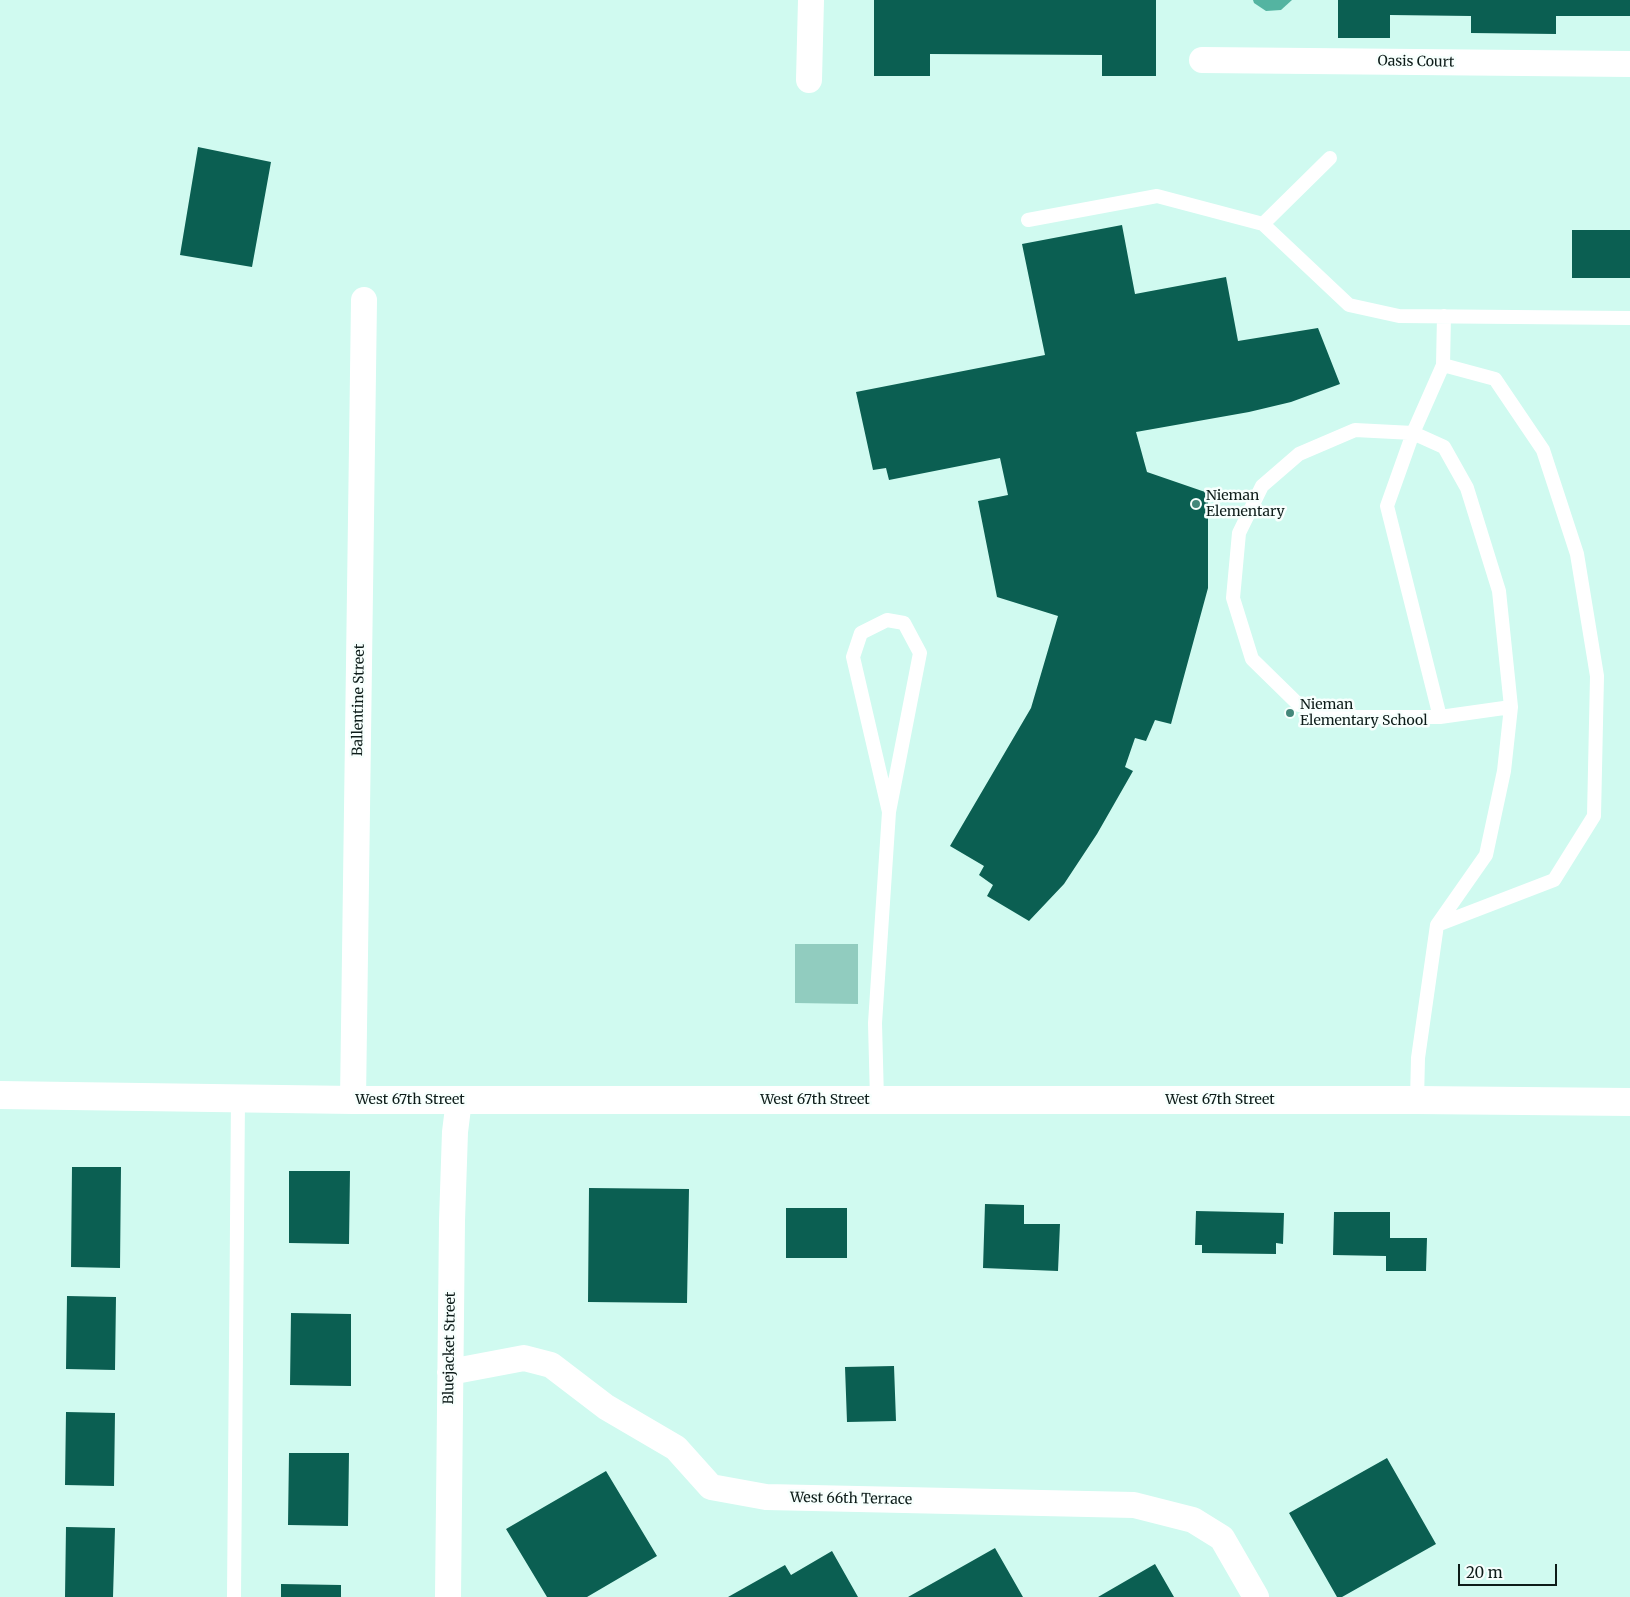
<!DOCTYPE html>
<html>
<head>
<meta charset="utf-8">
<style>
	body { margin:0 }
	#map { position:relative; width:1630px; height:1597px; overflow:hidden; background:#d0faf0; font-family:Merriweather,serif }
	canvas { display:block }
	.scale { position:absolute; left:1458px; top:1564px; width:99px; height:22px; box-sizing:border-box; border:2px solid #0d1c19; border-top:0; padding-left:6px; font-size:15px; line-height:18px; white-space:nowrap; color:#0d1c19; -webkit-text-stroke:4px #f7fffd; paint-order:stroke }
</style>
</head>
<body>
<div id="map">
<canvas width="1630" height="1597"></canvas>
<div class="scale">20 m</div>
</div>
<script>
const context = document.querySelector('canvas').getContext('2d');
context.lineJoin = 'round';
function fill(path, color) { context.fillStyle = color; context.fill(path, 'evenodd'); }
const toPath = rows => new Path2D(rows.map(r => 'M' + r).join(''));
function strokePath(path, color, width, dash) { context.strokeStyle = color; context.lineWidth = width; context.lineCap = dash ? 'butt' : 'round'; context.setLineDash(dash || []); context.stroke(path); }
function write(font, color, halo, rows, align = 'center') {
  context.font = font + ' Merriweather,serif'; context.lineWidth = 5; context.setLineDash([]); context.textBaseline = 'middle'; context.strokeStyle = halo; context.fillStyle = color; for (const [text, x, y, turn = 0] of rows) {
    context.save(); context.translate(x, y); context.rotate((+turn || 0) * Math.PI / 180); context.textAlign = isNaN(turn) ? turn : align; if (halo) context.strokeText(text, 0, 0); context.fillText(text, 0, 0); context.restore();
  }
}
fill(toPath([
	[795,944,858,944,858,1004,795,1003]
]), '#91ccbf');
fill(toPath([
	[1253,0,1292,0,1281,10,1266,11,1254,3]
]), '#54b4a1');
fill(toPath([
	[874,0,1156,0,1156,76,1102,76,1102,55,930,54,930,76,874,76],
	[1338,0,1630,0,1630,16,1556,16,1556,34,1471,33,1471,16,1390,15,1390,38,1338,38],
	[198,147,271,162,252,267,180,255],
	[1122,225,1135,294,1226,277,1238,341,1318,328,1340,384,1291,402,1249,412,1136,432,1147,472,1208,493,1208,588,1171,724,1155,720,1146,741,1135,738,1125,767,1133,771,1097,834,1064,884,1029,921,987,896,993,885,979,875,984,866,950,846,1031,708,1058,616,997,597,978,501,1008,495,1000,458,889,480,886,468,873,470,856,392,1045,355,1022,244],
	[1572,230,1630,230,1630,278,1572,278],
	[72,1167,121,1167,120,1268,71,1267],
	[289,1171,350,1171,349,1244,289,1243],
	[589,1188,689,1189,687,1303,588,1302],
	[985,1204,1024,1205,1024,1224,1060,1224,1058,1271,983,1268],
	[786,1208,847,1208,847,1258,786,1258],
	[1196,1211,1284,1213,1283,1244,1276,1243,1276,1254,1202,1253,1202,1245,1195,1245],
	[1334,1212,1390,1212,1390,1238,1427,1238,1426,1271,1386,1271,1386,1256,1333,1255],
	[67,1296,116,1297,115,1370,66,1369],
	[291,1313,351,1314,351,1386,290,1385],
	[894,1366,896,1421,847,1422,845,1367],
	[66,1412,115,1413,114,1486,65,1485],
	[289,1453,349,1453,348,1526,288,1525],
	[1387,1458,1436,1544,1342,1597,1337,1597,1289,1513],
	[606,1471,657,1556,587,1597,547,1597,506,1529],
	[66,1527,115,1528,113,1597,65,1597],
	[995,1548,1023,1597,908,1597,949,1574],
	[832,1551,858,1597,728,1597,785,1565,791,1575],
	[1155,1564,1174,1597,1098,1597],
	[281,1584,341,1585,341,1597,281,1597]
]), '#0b5f52');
strokePath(toPath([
	[1330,158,1263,224,1349,305,1399,316,1630,318],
	[1028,220,1157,196,1263,224],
	[1440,717,1387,506,1413,433,1355,430,1299,454,1262,486,1239,533,1233,598,1252,659,1299,705,1353,717,1440,717,1511,707],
	[1437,925,1554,880,1594,816,1597,676,1577,554,1543,450,1495,379,1443,365],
	[877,1100,875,1023,889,812,920,653,904,623,887,620,861,633,853,657,889,812],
	[1417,1100,1418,1058,1437,925,1486,855,1504,771,1511,707,1499,591,1467,488,1444,447,1413,433,1443,365,1444,316],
	[234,1597,238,1098]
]), '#fff', 14);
strokePath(toPath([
	[1202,60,1630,64],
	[809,80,811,0],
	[353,1100,364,300],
	[450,1372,524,1358,551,1365,606,1407,676,1448,711,1487,766,1497,1134,1505,1193,1520,1222,1538,1256,1597],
	[448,1597,452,1221,455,1132,459,1100]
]), '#fff', 26);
strokePath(toPath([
	[0,1095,353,1100,1417,1100,1630,1102]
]), '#fff', 28);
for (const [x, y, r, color] of [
	[1196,504,5,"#44877a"],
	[1290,713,5,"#44877a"]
]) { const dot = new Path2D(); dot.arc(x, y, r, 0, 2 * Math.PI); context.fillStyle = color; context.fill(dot); strokePath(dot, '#f7fffd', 2); }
write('14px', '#0d1c19', '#f7fffd', [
	["Oasis Court",1416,62,1],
	["Ballentine Street",359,700,-89],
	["West 67th Street",410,1100],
	["West 67th Street",815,1100],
	["West 67th Street",1220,1100],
	["Bluejacket Street",450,1348,-89],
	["West 66th Terrace",851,1499,1]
]);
write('14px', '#0d1c19', '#f7fffd', [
	["Nieman",1206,496],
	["Elementary",1206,512],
	["Nieman",1300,705],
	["Elementary School",1300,721]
], 'left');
</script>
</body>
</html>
